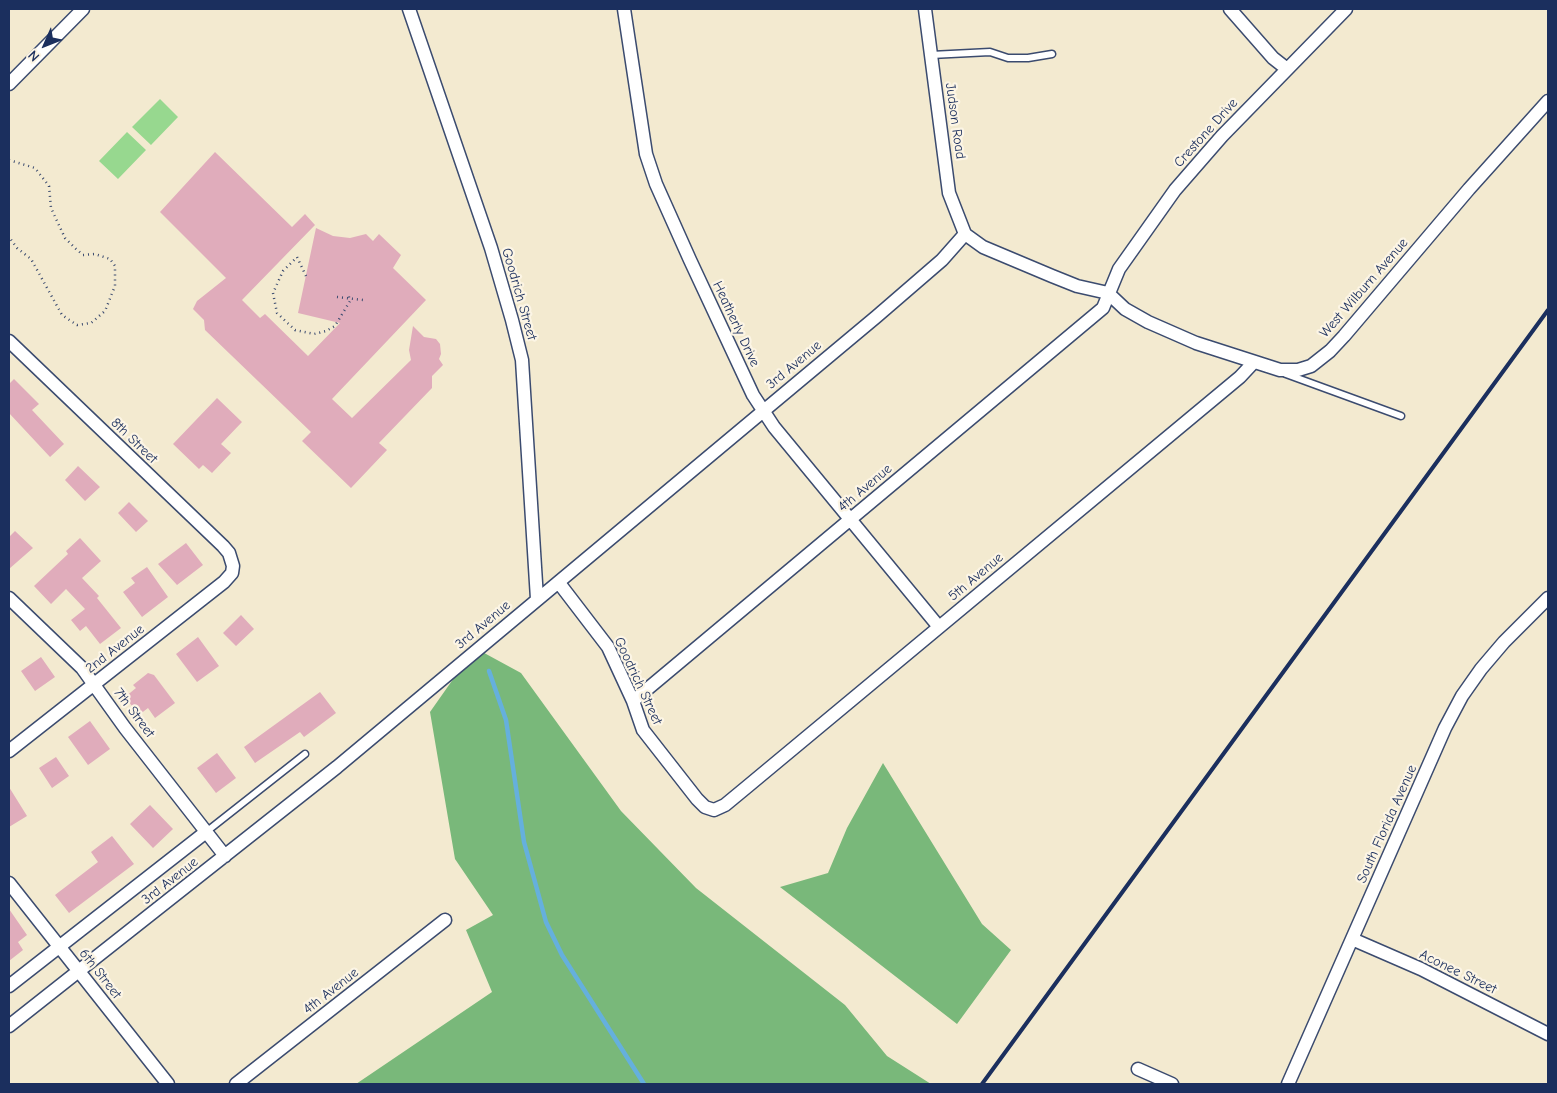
<!DOCTYPE html>
<html>
<head>
<meta charset="utf-8">
<style>
	body { margin:0 }
	#map { position:relative; width:1557px; height:1093px; overflow:hidden; background:#f3ead0; font-family:"Comic Neue",sans-serif }
	canvas { display:block }
	.frame { position:absolute; inset:0; border:10px solid #1b2f5e; pointer-events:none }
	.north { position:absolute; left:20px; top:20px; width:50px; height:50px; -webkit-text-stroke:4px #fcf5e5; paint-order:stroke; rotate:226deg; font-size:14px; font-weight:700; line-height:20px; text-align:center; color:#1b2f5e }
	.north::after { content:''; display:block; margin:auto; width:18px; height:22px; background:#1b2f5e; clip-path:polygon(50% 0,100% 100%,50% 72%,0 100%) }
</style>
</head>
<body>
<div id="map">
<canvas width="1557" height="1093"></canvas>
<div class="frame"></div>
<div class="north">N</div>
</div>
<script>
const context = document.querySelector('canvas').getContext('2d');
context.lineJoin = 'round';
function fill(path, color) { context.fillStyle = color; context.fill(path, 'evenodd'); }
const toPath = rows => new Path2D(rows.map(r => 'M' + r).join(''));
function strokePath(path, color, width, dash) { context.strokeStyle = color; context.lineWidth = width; context.lineCap = dash ? 'butt' : 'round'; context.setLineDash(dash || []); context.stroke(path); }
function write(font, color, halo, rows, align = 'center') {
  context.font = font + ' "Comic Neue",sans-serif'; context.lineWidth = 4.5; context.setLineDash([]); context.textBaseline = 'middle'; context.strokeStyle = halo; context.fillStyle = color; for (const [text, x, y, turn = 0] of rows) {
    context.save(); context.translate(x, y); context.rotate((+turn || 0) * Math.PI / 180); context.textAlign = isNaN(turn) ? turn : align; if (halo) context.strokeText(text, 0, 0); context.fillText(text, 0, 0); context.restore();
  }
}
fill(toPath([
	[160,99,178,117,151,145,132,127],
	[127,132,146,150,118,179,99,161]
]), '#97d88f');
fill(toPath([
	[475,648,521,673,621,811,696,888,845,1005,887,1056,931,1084,356,1084,492,992,466,930,493,915,455,859,430,712],
	[883,763,982,924,1011,950,957,1024,780,887,828,873,847,828]
]), '#79b87a');
strokePath(toPath([
	[489,671,506,720,524,842,546,922,562,955,644,1084]
]), '#65b0dd', 4.5);
fill(toPath([
	[215,152,292,227,305,214,315,225,242,300,260,318,265,314,308,356,340,323,298,313,316,228,333,236,350,238,366,234,373,241,379,234,401,255,393,268,426,300,332,399,352,418,411,360,409,350,413,326,424,337,436,339,440,344,441,354,439,359,443,365,432,376,432,388,379,443,387,450,351,488,302,441,311,432,205,330,204,320,193,309,197,301,226,278,160,212],
	[14,379,39,404,32,410,64,444,50,457,9,413,9,384],
	[217,398,242,422,221,444,231,453,212,473,203,465,199,469,173,444],
	[78,466,100,487,85,501,65,480],
	[129,502,148,521,136,532,118,513],
	[15,531,33,548,9,569,9,537],
	[80,538,101,561,82,578,99,596,97,598,121,628,100,644,86,626,80,631,71,620,85,609,66,589,51,604,34,586,68,554,66,551],
	[186,543,203,565,177,585,158,564],
	[147,567,168,597,142,617,123,592,135,583,131,578],
	[241,615,254,629,236,646,223,633],
	[198,637,219,666,197,682,176,654],
	[41,657,55,677,35,691,21,671],
	[148,673,154,675,175,703,155,718,148,708,139,715,125,697,136,688,133,685],
	[320,692,336,713,304,737,300,732,255,763,244,747],
	[90,721,110,749,88,765,68,737],
	[217,753,236,778,216,793,197,768],
	[56,757,69,776,52,788,39,768],
	[9,787,27,816,9,827],
	[150,805,173,829,153,848,130,824],
	[112,836,134,864,69,913,55,895,98,862,91,852],
	[9,909,27,935,18,942,23,950,9,961]
]), '#e0acbb');
const service = toPath([
	[931,55,990,52,1008,58,1028,58,1052,54],
	[1286,374,1401,416],
	[206,832,305,754]
]);
const minor = toPath([
	[409,9,491,248,512,320,522,360,537,599],
	[624,9,646,154,656,184,690,260,753,395,774,427,939,627],
	[925,9,949,193,965,234],
	[1230,9,1273,58,1287,69],
	[9,84,83,9],
	[965,234,983,247,1052,276,1077,286,1108,293,1125,309,1148,322,1196,343,1280,370,1298,370,1311,366,1330,351,1344,336,1469,189,1548,101],
	[9,341,223,546,229,553,233,566,232,573,224,582,9,751],
	[559,583,608,647,633,701,643,730,697,799,705,807,714,810,725,805,748,786,1240,377,1254,362],
	[9,598,82,668,125,728,225,856],
	[633,701,1103,308,1119,269,1175,190,1222,136,1346,9],
	[9,883,168,1084],
	[1352,939,1421,969,1548,1034],
	[9,986,206,832],
	[9,1026,337,767,876,317,942,260,965,234],
	[1138,1069,1172,1084],
	[236,1084,445,920],
	[1288,1084,1445,728,1462,696,1481,669,1504,642,1548,598]
]);
strokePath(service, '#3b4b6f', 9);
strokePath(minor, '#3b4b6f', 15);
strokePath(toPath([
	[9,160,35,168,49,186,51,208,65,238,76,249,83,255,95,254,110,259,115,266,115,286,105,311,91,323,77,325,62,315,31,259,17,248,9,237],
	[306,276,297,257,283,271,273,293,277,313,295,330,314,334,326,331,335,326,350,301,348,293],
	[337,297,363,300]
]), '#3b4b6f', 2.5, [1, 4]);
strokePath(service, '#fff', 6);
strokePath(minor, '#fff', 12);
strokePath(toPath([
	[982,1084,1548,310]
]), '#1b2f5e', 4);
write('14px', '#1b2f5e', '#fcf5e5', [
	["Judson Road",955,121,82],
	["Crestone Drive",1206,133,-48],
	["West Wilburn Avenue",1364,288,-49],
	["Goodrich Street",519,294,74],
	["Heatherly Drive",736,324,65],
	["3rd Avenue",794,365,-40],
	["8th Street",134,441,44],
	["4th Avenue",865,488,-40],
	["5th Avenue",976,577,-40],
	["3rd Avenue",483,625,-40],
	["2nd Avenue",115,649,-38],
	["Goodrich Street",638,681,65],
	["7th Street",134,713,53],
	["South Florida Avenue",1387,824,-66],
	["3rd Avenue",170,881,-38],
	["Aconee Street",1458,972,26],
	["6th Street",100,974,52],
	["4th Avenue",331,991,-38]
]);
</script>
</body>
</html>
